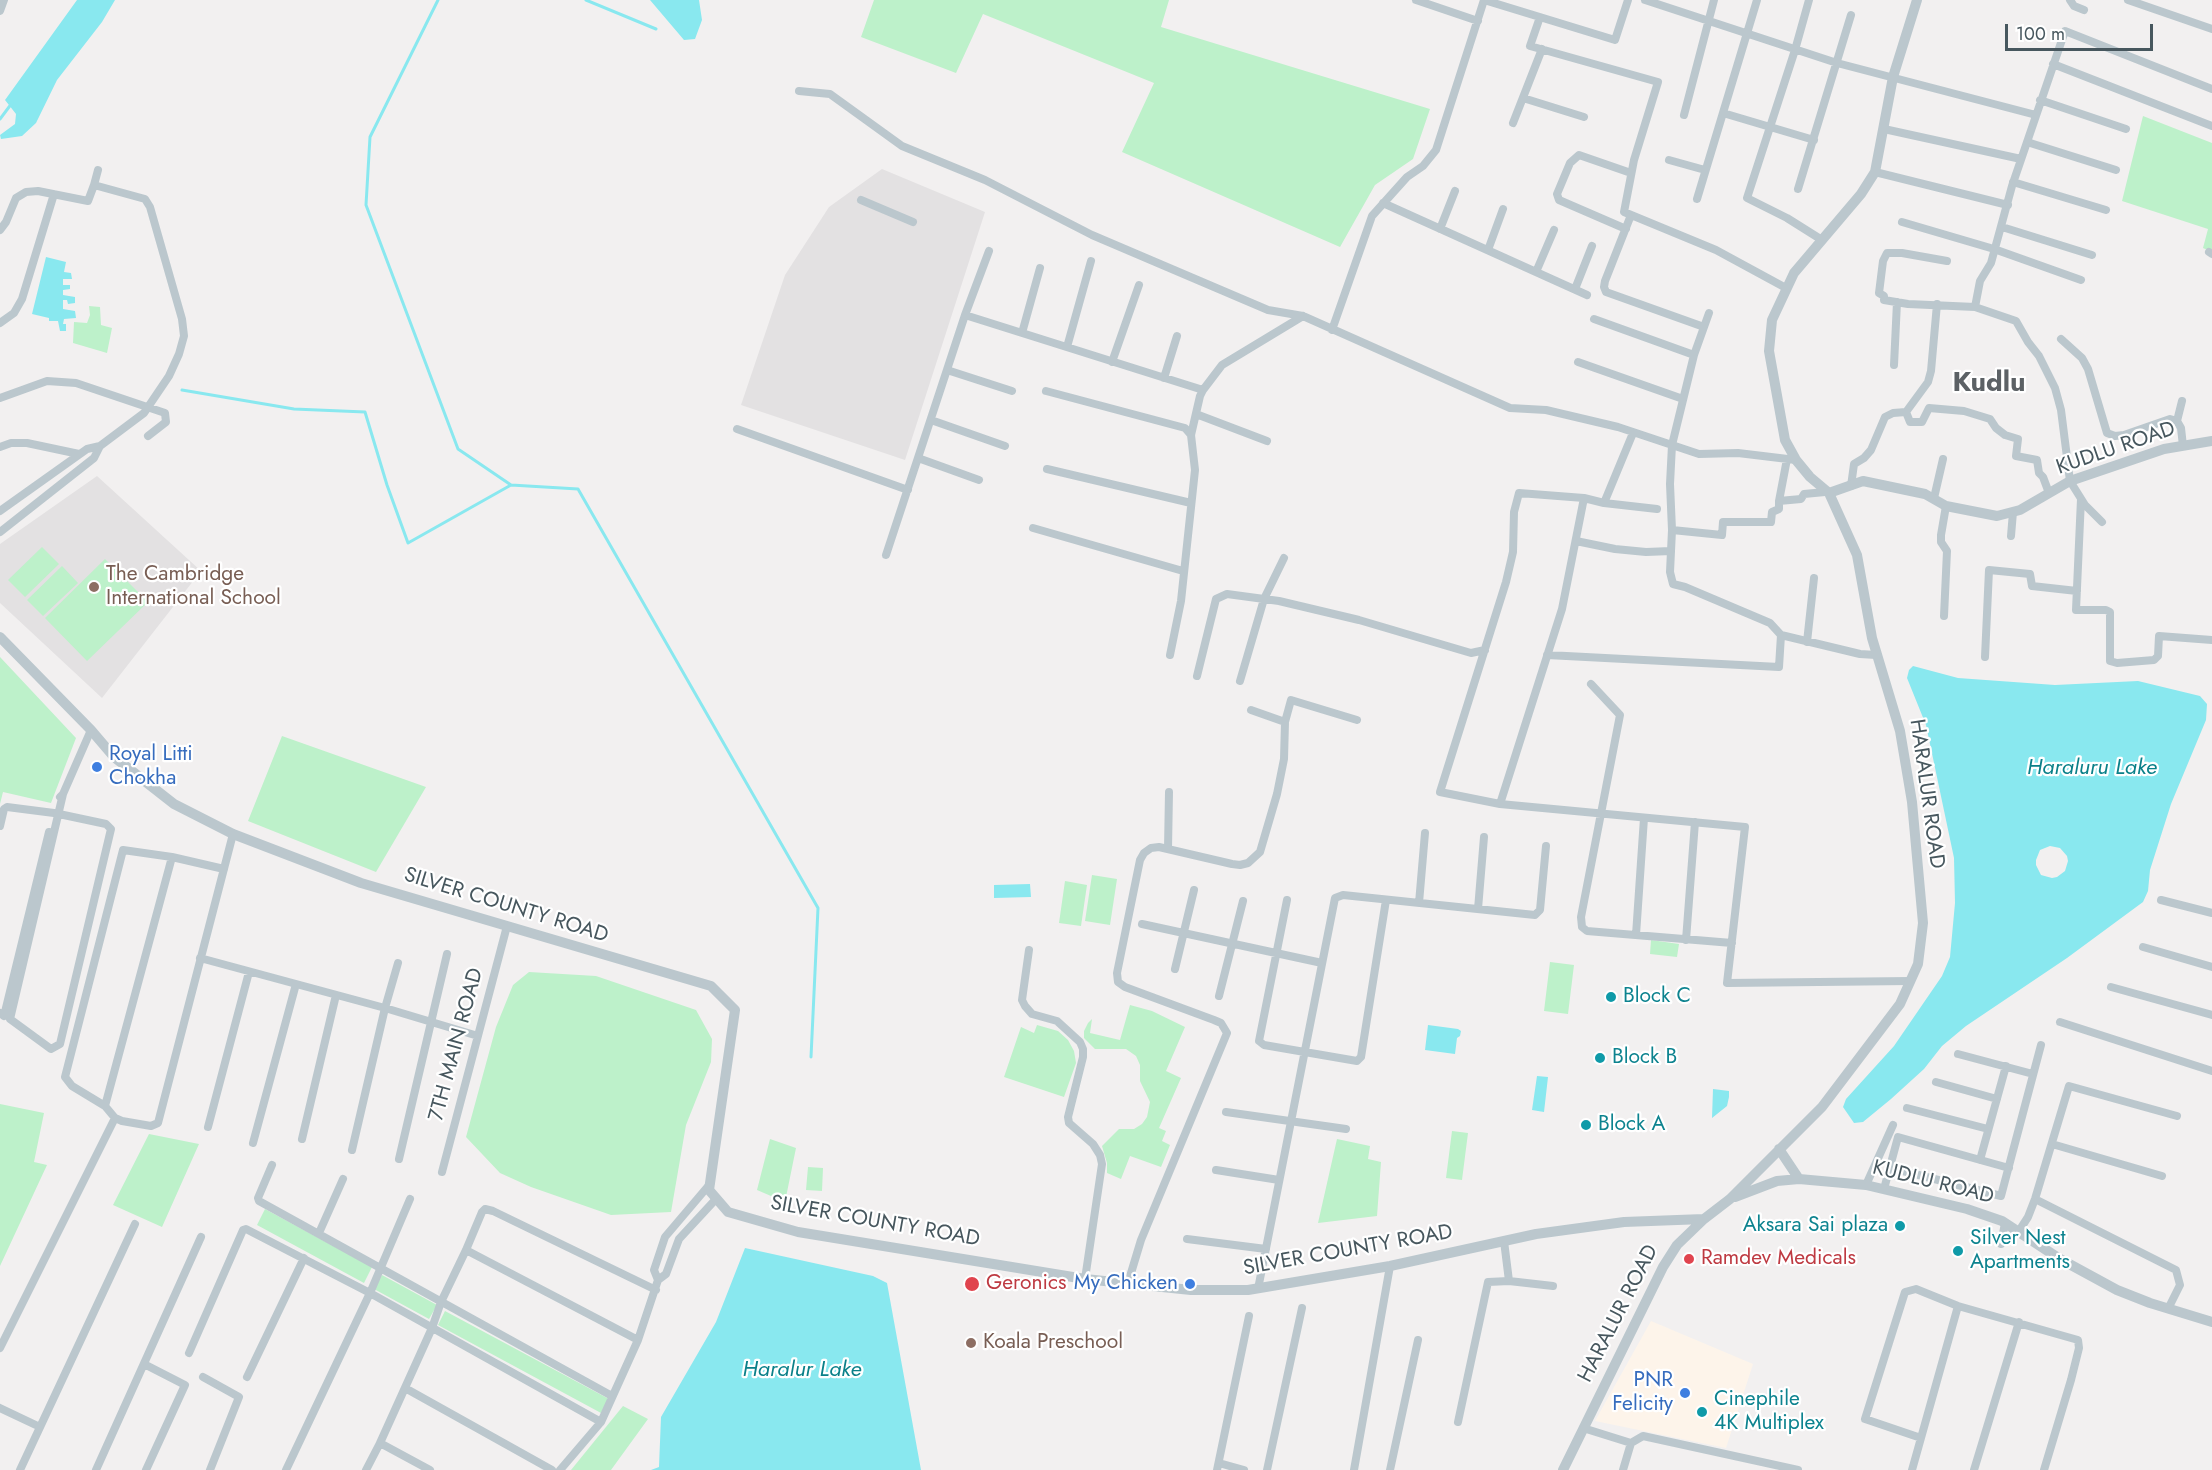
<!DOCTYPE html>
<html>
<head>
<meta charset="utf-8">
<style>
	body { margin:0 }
	#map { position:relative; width:2212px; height:1470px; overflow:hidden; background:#f2f0f0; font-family:Jost,sans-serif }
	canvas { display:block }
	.scale { position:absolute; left:2005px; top:24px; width:148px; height:27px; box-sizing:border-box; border:3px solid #47575e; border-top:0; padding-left:8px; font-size:18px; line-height:21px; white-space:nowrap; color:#47575e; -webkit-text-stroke:4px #fff; paint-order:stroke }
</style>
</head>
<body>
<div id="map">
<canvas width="2212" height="1470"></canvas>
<div class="scale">100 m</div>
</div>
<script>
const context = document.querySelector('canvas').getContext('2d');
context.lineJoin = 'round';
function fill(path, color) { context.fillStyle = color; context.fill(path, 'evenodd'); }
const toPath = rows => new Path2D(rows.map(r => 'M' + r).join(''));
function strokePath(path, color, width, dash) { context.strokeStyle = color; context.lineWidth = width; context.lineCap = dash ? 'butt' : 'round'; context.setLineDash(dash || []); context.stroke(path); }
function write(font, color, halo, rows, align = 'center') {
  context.font = font + ' Jost,sans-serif'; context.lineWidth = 4.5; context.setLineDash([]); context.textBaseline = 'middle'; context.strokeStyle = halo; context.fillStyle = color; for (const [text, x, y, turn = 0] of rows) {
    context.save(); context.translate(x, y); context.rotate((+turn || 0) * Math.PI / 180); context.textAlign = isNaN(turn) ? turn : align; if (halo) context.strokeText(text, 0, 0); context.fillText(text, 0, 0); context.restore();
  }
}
fill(toPath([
	[1651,1321,1753,1364,1726,1448,1595,1421]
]), '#fdf4ea');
fill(toPath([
	[882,169,985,212,905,460,741,405,785,275,829,207],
	[97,476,201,571,102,698,0,603,0,544]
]), '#e3e1e2');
fill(toPath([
	[874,0,1169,0,1161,27,1430,109,1413,159,1375,185,1340,247,1122,152,1154,83,983,14,956,73,861,37],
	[2143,116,2212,143,2212,252,2203,248,2208,229,2122,201],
	[89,306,100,307,101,325,112,328,107,353,73,343,74,322,87,323,90,315],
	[42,547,59,564,25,597,8,580],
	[105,559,148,602,87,661,45,618],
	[62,566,78,583,43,616,27,600],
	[0,657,76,738,51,803,3,792,0,804],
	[282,736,426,787,376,872,248,821],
	[1092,875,1117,879,1110,925,1085,921],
	[1065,881,1087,885,1081,926,1059,923],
	[1651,940,1679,944,1677,957,1650,954],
	[1550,962,1574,965,1568,1014,1544,1011],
	[529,972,596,976,696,1010,712,1039,711,1062,686,1125,671,1212,611,1215,531,1187,500,1173,466,1137,496,1027,513,985],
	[1130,1005,1152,1011,1185,1027,1166,1071,1181,1078,1159,1128,1166,1131,1162,1141,1170,1145,1161,1167,1130,1156,1121,1179,1107,1173,1107,1163,1102,1146,1119,1129,1134,1129,1142,1124,1147,1117,1150,1102,1140,1081,1140,1065,1136,1056,1126,1049,1095,1049,1084,1038,1084,1031,1088,1023,1092,1019,1090,1033,1120,1040],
	[1037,1025,1058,1031,1068,1040,1074,1051,1076,1063,1064,1097,1004,1077,1021,1027,1034,1033],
	[0,1104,44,1113,34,1162,47,1165,0,1266],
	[1452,1131,1468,1133,1462,1180,1446,1178],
	[149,1134,199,1144,162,1227,113,1205],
	[770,1139,796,1148,785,1202,757,1190],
	[1337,1139,1370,1146,1368,1159,1381,1162,1377,1216,1318,1223],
	[808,1167,823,1168,822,1191,806,1190],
	[265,1209,372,1267,364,1283,257,1225],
	[382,1275,437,1305,429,1319,374,1289],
	[445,1311,609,1399,601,1413,438,1325],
	[623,1406,648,1419,611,1470,571,1470]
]), '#bdf1ca');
fill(toPath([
	[77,0,115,0,102,22,57,80,36,123,22,136,1,139,0,135,15,124,16,114,5,100],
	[650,0,699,0,702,20,695,39,684,40],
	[46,257,66,262,64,272,71,273,72,279,63,279,63,285,70,285,70,289,63,290,63,295,75,297,75,303,68,304,67,300,63,300,63,309,75,311,76,318,64,319,63,324,66,324,66,331,60,331,58,321,49,321,49,318,32,314],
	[1913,666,1958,678,2055,685,2138,681,2200,696,2207,704,2206,720,2171,804,2150,870,2148,891,2143,902,2067,958,1966,1026,1942,1046,1924,1069,1891,1099,1863,1122,1854,1123,1843,1107,1846,1099,1894,1046,1942,976,1950,957,1955,903,1954,858,1926,725,1907,678,1909,670],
	[2050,846,2060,848,2067,856,2068,861,2065,871,2057,877,2052,878,2041,875,2036,865,2036,860,2040,850],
	[1030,884,1031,897,994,898,994,885],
	[1428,1025,1458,1029,1461,1031,1460,1036,1457,1038,1455,1054,1425,1050],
	[1537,1076,1548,1077,1544,1112,1532,1110],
	[1713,1089,1729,1091,1729,1097,1727,1106,1712,1118],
	[745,1248,873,1276,887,1283,921,1470,651,1470,659,1467,661,1417,716,1322]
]), '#89e8ef');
strokePath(toPath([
	[438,0,370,137,366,205,458,449,511,485],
	[586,0,656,29],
	[0,119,12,103],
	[182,390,294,409,365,412,387,485,408,543,511,485,578,489,818,908,811,1057]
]), '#89e8ef', 3);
strokePath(toPath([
	[1416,0,1478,21],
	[1484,0,1615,40,1628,0],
	[1645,0,1837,63,2036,115],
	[1809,0,1795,50,1747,198,1787,218,1822,240],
	[2070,0,2074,6,2084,10],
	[2128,0,2212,29],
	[0,11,4,0],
	[1540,17,1530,46,1658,82,1634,160,1624,212,1716,250,1786,288],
	[2053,64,2212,126],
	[799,91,830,94,902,146,985,180,1092,235,1268,310,1303,316,1510,408,1546,410,1618,427,1699,454,1738,453,1796,460],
	[1523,98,1584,117],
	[2040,100,2126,129],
	[1723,113,1814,140],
	[1684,115,1714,0],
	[1513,123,1542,49],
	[1884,129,2021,159],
	[2027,142,2116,170],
	[1669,160,1705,170],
	[1875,172,2008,205],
	[2013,182,2106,210],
	[94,185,98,170],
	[1798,189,1851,15],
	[1697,199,1757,0],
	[861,200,913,222],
	[1383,203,1587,295],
	[1631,215,1605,281,1604,287,1606,292,1704,327,1694,355,1672,445,1670,484,1672,530],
	[1902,222,1994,249,2081,280],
	[2002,227,2092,255],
	[1440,229,1455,191],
	[1626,229,1559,200,1557,194,1570,163,1579,155,1631,173],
	[0,230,6,222,16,198,26,192,38,191,88,201,94,185,145,199,150,207,182,319,184,336,179,354,169,376,144,413,100,446,87,449,0,511],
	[1488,250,1503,209],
	[2209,252,2212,254],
	[1947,261,1902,253,1887,253,1883,261,1879,293,1884,296,1884,300,1908,304,1975,307,2016,321,2028,342,2039,356,2055,388,2061,410,2070,481,2085,505,2102,522],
	[1536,272,1554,230],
	[1575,289,1592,246],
	[1975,307,1980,281,1991,263,2012,186,2065,31,2212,89],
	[965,315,989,251],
	[1594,319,1694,355],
	[0,323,14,313,22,299,54,194],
	[1704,327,1709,313],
	[1332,330,1372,216,1407,177,1423,166,1436,150,1484,0],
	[1022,333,1040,268],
	[2061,339,2082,358,2088,369,2107,433,2115,436,2124,435,2170,419,2177,421,2181,428,2183,446],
	[1067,347,1091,261],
	[1112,362,1139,285],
	[1578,362,1683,399],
	[1894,365,1897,302],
	[947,370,1012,391],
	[1164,378,1177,336],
	[1046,391,1185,428,1191,435],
	[0,398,47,381,76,383,165,413,166,422,148,436],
	[1906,412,1910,422,1922,422,1929,408,1964,411,1990,419,1996,428,2005,435,2018,439,2016,456,2037,460,2039,473,2043,477,2049,493],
	[1196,414,1267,441],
	[931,420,1005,446],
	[2177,421,2182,401],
	[737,429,908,490],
	[0,447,11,443,27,443,79,454],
	[918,458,979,480],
	[1047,469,1191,503],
	[1851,486,1854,464,1864,458,1871,450,1885,417,1893,413,1906,412,1928,382,1931,371,1937,304],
	[1584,498,1604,503,1633,433],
	[1934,498,1943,459],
	[2081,499,2076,610,2106,610,2110,612,2110,661,2117,663,2154,660,2158,656,2159,636,2212,640],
	[1779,501,1787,459],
	[1604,503,1657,509],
	[1033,528,1183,571],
	[0,532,94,458,100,446],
	[2011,536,2013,512],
	[1576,541,1615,549,1646,552,1671,551],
	[886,555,965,315,1203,390,1222,365,1303,316],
	[1944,616,1947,551,1941,542,1941,535,1946,506],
	[1781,635,1770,623,1685,587,1673,584,1670,572,1672,530,1722,535,1723,522,1771,522,1772,512,1779,509,1779,501,1801,499,1804,494,1825,492],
	[1807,642,1814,578],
	[1170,655,1181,601,1195,470,1191,435,1200,396,1203,390],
	[1547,655,1779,667,1781,635,1860,654,1876,655],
	[1985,657,1989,570,2030,574,2032,586,2077,591],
	[1197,676,1216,599,1227,594,1279,601,1359,620,1471,653,1485,650],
	[1240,681,1264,599,1284,558],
	[1591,684,1620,715,1581,917,1582,927,1587,931,1732,943],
	[1251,710,1285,722],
	[60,797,63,794,91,730],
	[1500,804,1440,792,1506,582,1513,552,1514,512,1519,493,1584,498,1562,609,1500,804,1745,827,1727,983,1910,981],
	[59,814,106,824,111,829,60,1044,51,1049,10,1019,63,794],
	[0,826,4,809,7,807,54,813],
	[1168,849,1169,792],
	[224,869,172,857,123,850,65,1077,72,1086,105,1106,115,1118,122,1121,151,1126,158,1123,233,834],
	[1287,900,1259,1041,1264,1045,1357,1061,1361,1057,1386,900],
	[2161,900,2212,913],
	[1419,903,1425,833],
	[1478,909,1484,837],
	[1142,924,1322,963],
	[1636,935,1644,818],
	[1686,940,1695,822],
	[2143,947,2212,967],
	[1029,950,1022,1000,1025,1006,1032,1014,1057,1021,1080,1042,1083,1049,1083,1057,1068,1117,1069,1123,1093,1144,1100,1155,1102,1164,1085,1279],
	[200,958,385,1008,478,1036],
	[1175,969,1194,890],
	[2111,987,2212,1015],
	[1219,996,1243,901],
	[0,1013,4,1016,49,832],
	[2060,1022,2212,1071],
	[1958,1054,2033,1074],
	[1936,1082,1997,1099],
	[105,1106,172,857],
	[1907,1108,1988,1129],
	[1226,1112,1346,1129],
	[208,1127,249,972],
	[302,1139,336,995],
	[253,1143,296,984],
	[2052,1144,2162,1176],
	[352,1150,385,1008,398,963],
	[399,1159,447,954],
	[1980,1160,2006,1066],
	[272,1165,258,1198,259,1201,612,1396],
	[1216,1170,1279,1180],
	[1903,1171,2001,1196,2041,1045],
	[442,1172,507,926],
	[1866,1185,1893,1125],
	[1884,1189,1898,1137,2009,1168],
	[2035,1199,2176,1270,2180,1285,2168,1309],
	[2019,1231,2028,1217,2035,1199,2069,1086,2177,1116],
	[319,1233,343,1179],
	[1187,1239,1266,1249],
	[2001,1244,2005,1223],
	[466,1250,638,1340],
	[658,1280,666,1274,679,1239,716,1199],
	[1509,1281,1553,1286],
	[1128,1283,1141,1240,1227,1033,1221,1023,1214,1020,1125,987,1118,982,1117,973,1140,860,1144,853,1151,848,1159,847,1232,864,1240,865,1248,863,1260,852,1277,794,1284,759,1285,722,1291,700,1357,720],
	[1258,1289,1335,898,1343,895,1535,915,1540,910,1546,846],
	[0,1348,115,1118],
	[189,1353,243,1230,246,1229,370,1293,601,1422],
	[144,1364,185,1385,146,1470],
	[203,1377,239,1397,210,1470],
	[247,1377,304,1258],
	[405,1388,552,1470],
	[0,1408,40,1427],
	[1458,1422,1488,1282,1509,1281,1504,1241],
	[1583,1428,1631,1443],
	[1921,1438,1865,1419,1905,1292,1916,1289,1958,1306,2078,1340,2079,1348,2071,1380,2044,1470],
	[1219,1463,1244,1470],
	[20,1470,135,1224],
	[96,1470,201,1237],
	[286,1470,370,1293,410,1199],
	[366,1470,380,1443],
	[430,1470,380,1443,432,1328,441,1302,466,1250,482,1212,485,1209,493,1211,656,1290],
	[560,1470,601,1422,638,1340,658,1280,654,1270,665,1237,710,1184],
	[1217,1470,1249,1316],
	[1267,1470,1302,1308],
	[1354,1470,1390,1266],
	[1390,1470,1418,1340],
	[1623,1470,1631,1443,1643,1436,1798,1470],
	[1912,1470,1958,1306],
	[1974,1470,2019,1322]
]), '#bbc7cd', 8);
strokePath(toPath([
	[1829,493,1863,481,1925,494,1946,506,1997,516,2020,510,2070,481,2164,449,2212,441],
	[0,637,91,730,114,757,174,804,233,834,361,883,711,986,735,1010,709,1190,728,1212,798,1232,1085,1279,1191,1290,1248,1290,1390,1266,1536,1234,1624,1222,1704,1219],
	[1779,1149,1799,1179],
	[1735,1197,1777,1181,1799,1179,1866,1185,1967,1209,2002,1221,2060,1259,2117,1290,2150,1303,2212,1322],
	[1563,1470,1663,1267,1677,1245,1704,1219,1730,1199,1822,1107,1900,1004,1918,964,1923,923,1912,802,1900,731,1872,638,1857,555,1829,493,1810,477,1796,460,1785,440,1769,351,1772,320,1794,273,1861,194,1875,172,1893,77,1917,0]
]), '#bbc7cd', 10);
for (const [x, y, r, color] of [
	[94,587,6,"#8d6e63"],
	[97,767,6,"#3f7fe0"],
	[1611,997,6,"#0f9aa8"],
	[1600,1058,6,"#0f9aa8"],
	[1586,1125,6,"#0f9aa8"],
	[1900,1226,6,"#0f9aa8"],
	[1958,1251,6,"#0f9aa8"],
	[1689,1259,6,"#e0444e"],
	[972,1284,8,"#e0444e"],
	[1190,1284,6,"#3f7fe0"],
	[971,1343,6,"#8d6e63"],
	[1685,1393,6,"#3f7fe0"],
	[1702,1412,6,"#0f9aa8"]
]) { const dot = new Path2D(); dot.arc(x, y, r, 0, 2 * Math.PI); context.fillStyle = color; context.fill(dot); strokePath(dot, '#fff', 2); }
write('21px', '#47575e', '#fff', [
	["KUDLU ROAD",2116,449,-19],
	["HARALUR ROAD",1926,794,82],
	["SILVER COUNTY ROAD",506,906,17],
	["7TH MAIN ROAD",457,1045,-75],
	["KUDLU ROAD",1933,1183,14],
	["SILVER COUNTY ROAD",875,1222,10],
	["SILVER COUNTY ROAD",1348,1251,-10],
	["HARALUR ROAD",1619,1314,-63]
]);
write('21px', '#785e54', '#fff', [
	["The Cambridge",106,575],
	["International School",106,599],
	["Koala Preschool",983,1343]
], 'left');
write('21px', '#366cbe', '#fff', [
	["Royal Litti",109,755,"left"],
	["Chokha",109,779,"left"],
	["My Chicken",1178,1284],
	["PNR",1673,1381],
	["Felicity",1673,1405]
], 'right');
write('21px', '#0d838f', '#fff', [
	["Block C",1623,997],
	["Block B",1612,1058],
	["Block A",1598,1125],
	["Aksara Sai plaza",1888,1226,"right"],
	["Silver Nest",1970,1239],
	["Apartments",1970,1263],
	["Cinephile",1714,1400],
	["4K Multiplex",1714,1424]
], 'left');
write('21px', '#be3a42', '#fff', [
	["Ramdev Medicals",1701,1259],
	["Geronics",986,1284]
], 'left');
write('italic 22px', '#0a8089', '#fff', [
	["Haraluru Lake",2092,769],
	["Haralur Lake",802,1371]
]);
write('bold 27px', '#5c6165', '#fff', [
	["Kudlu",1989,384]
]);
</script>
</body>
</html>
